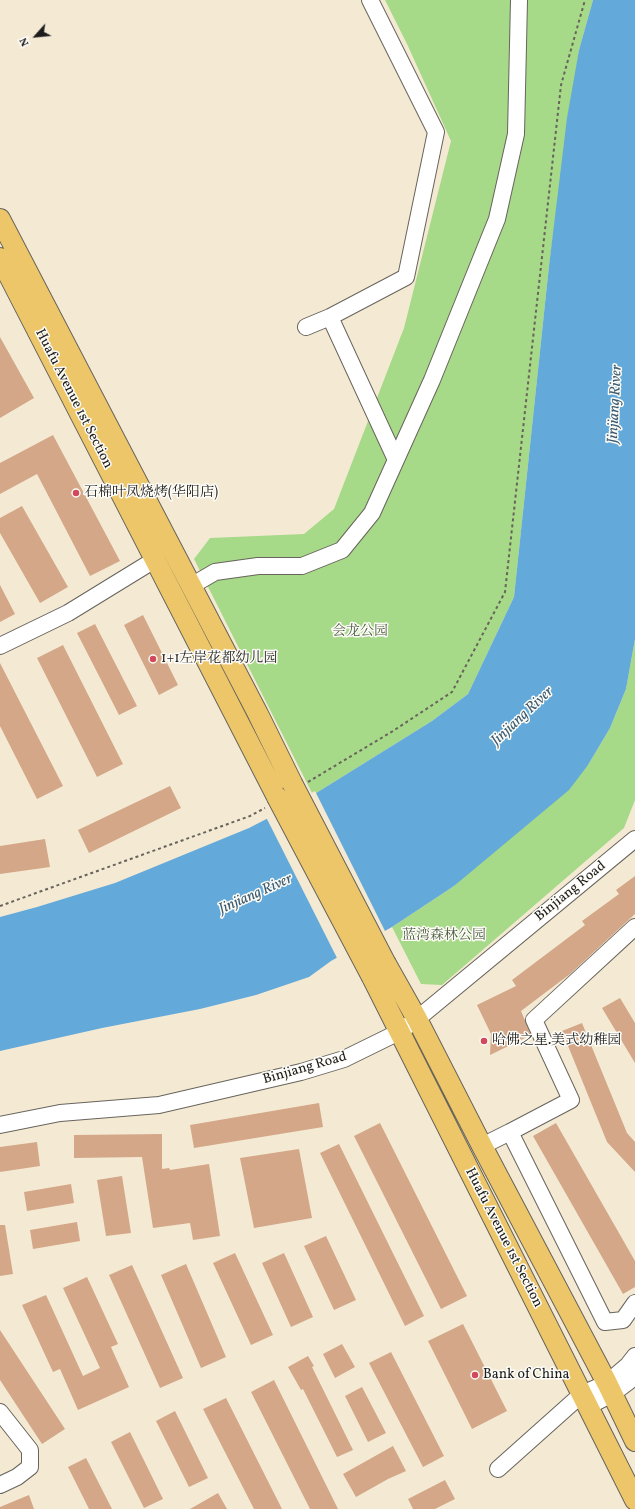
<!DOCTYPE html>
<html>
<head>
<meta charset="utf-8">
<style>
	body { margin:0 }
	#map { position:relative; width:635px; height:1509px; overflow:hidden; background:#f4ead4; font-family:Vollkorn,serif }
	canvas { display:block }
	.north { position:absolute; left:16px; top:16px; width:40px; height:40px; -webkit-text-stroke:3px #fdfcf7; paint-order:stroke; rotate:243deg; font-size:11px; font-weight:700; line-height:16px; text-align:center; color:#1c1c1c }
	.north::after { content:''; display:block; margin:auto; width:14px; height:18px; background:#1c1c1c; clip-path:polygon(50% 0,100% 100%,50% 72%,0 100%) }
</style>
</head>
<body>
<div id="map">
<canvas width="635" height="1509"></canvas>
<div class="north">N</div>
</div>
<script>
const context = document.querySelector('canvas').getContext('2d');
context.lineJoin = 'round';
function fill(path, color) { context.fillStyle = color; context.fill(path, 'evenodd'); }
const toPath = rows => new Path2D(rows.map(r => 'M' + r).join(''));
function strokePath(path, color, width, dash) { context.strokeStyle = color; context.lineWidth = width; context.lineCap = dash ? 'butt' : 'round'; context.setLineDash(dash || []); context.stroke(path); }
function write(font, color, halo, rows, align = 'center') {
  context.font = font + ' Vollkorn,"Noto Serif SC",serif'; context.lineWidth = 3; context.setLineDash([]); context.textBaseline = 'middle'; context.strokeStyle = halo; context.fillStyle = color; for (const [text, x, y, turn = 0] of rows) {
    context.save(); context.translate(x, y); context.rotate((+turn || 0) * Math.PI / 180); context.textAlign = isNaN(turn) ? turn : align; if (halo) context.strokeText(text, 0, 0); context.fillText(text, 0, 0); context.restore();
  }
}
fill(toPath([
	[385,0,593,0,579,50,549,266,514,597,468,694,432,721,313,795,194,559,210,538,304,534,334,509,404,328,451,141,407,44],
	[635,639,635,800,624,828,442,985,421,984,392,927,454,886,588,765,610,728,626,689]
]), '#a6d988');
fill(toPath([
	[593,0,635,0,635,639,626,689,610,728,588,765,569,790,454,886,392,927,331,961,309,977,256,995,200,1009,102,1028,0,1051,0,917,37,907,115,883,249,828,313,795,432,721,468,694,514,597,549,266,567,118,579,50]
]), '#63a9d9');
fill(toPath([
	[315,791,386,933,338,960,266,817]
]), '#f4ead4');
fill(toPath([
	[0,337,34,398,0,418],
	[53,435,120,561,90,576,37,474,0,494,0,463],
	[22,506,68,587,40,603,0,533,0,518],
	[0,585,15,614,0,622],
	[143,615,178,685,159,695,124,625],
	[95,624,137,706,119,715,77,633],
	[63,645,123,764,97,777,37,658],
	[0,663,63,786,37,799,0,726],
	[170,786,181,808,89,853,78,830],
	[45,839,50,867,0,874,0,846],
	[635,876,635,914,570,974,521,1011,531,1035,490,1055,491,1034,477,1005,516,986,512,980,585,925,582,921,619,894,616,890],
	[620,998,635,1023,635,1063,602,1008],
	[582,1023,627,1133,635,1142,635,1172,607,1142,562,1031],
	[319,1103,323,1127,194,1148,190,1125],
	[380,1123,467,1296,441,1309,354,1136],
	[556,1123,635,1261,635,1287,623,1294,533,1136],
	[162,1134,162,1169,169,1168,170,1170,209,1164,220,1236,193,1240,190,1223,153,1228,142,1157,74,1158,74,1135],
	[37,1142,40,1166,0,1172,0,1147],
	[339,1144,424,1316,405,1326,320,1153],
	[299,1149,312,1218,254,1228,240,1158],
	[122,1176,131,1233,106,1236,97,1180],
	[71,1184,74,1203,27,1211,24,1192],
	[77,1222,80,1241,33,1249,30,1230],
	[0,1225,5,1225,13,1274,0,1276],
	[326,1236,356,1300,334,1310,304,1246],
	[235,1253,273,1335,251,1345,213,1263],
	[284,1253,313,1317,291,1327,262,1263],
	[186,1264,226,1357,201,1368,161,1275],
	[132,1265,183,1378,160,1388,109,1275],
	[87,1277,118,1344,111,1347,129,1387,78,1410,60,1369,53,1372,22,1305,46,1295,83,1376,100,1368,63,1288],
	[463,1324,507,1411,472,1429,428,1341],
	[0,1330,65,1429,42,1444,0,1380],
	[342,1344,355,1367,335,1378,323,1354],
	[391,1352,444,1456,423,1467,369,1363],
	[308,1356,314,1366,312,1367,353,1450,337,1457,303,1389,301,1390,288,1367],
	[274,1380,338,1509,310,1509,251,1392],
	[362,1387,386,1433,368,1442,345,1396],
	[226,1398,282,1509,254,1509,203,1409],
	[175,1411,208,1478,189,1487,156,1421],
	[130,1432,163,1499,144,1508,111,1442],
	[393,1446,406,1471,388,1479,356,1497,343,1474],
	[86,1458,112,1509,89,1509,68,1467],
	[445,1480,455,1499,435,1509,413,1509,408,1499],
	[218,1493,227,1509,190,1509],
	[29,1495,34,1509,0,1509,0,1507]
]), '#d3a787');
const minor = toPath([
	[330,317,396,460],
	[306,327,330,317,406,277,436,132,370,0],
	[191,586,215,572,258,566,302,566,342,550,372,513,432,380,497,219,516,134,519,0],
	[0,646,68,613,156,559],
	[635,927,534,1020,571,1100,510,1132,605,1322,623,1320,635,1303],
	[0,1125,60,1113,159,1105,301,1072,344,1059,399,1032,417,1019,635,839],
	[482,1146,510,1132],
	[589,1406,612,1394,632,1379,635,1376],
	[0,1412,30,1450,30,1467,17,1477,0,1485],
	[498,1469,582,1394,607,1383,628,1365,635,1356]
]);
const major = toPath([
	[0,219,258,714,292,783],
	[0,258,277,797],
	[386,964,417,1019,482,1146,607,1383,635,1441],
	[372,977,635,1500]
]);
strokePath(minor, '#68645c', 18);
strokePath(major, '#68645c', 22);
strokePath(toPath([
	[308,782,393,731,452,692,505,592,561,85,585,0],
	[0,906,250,816,265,808]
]), '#68645c', 2, [3, 3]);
strokePath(minor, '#fff', 16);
strokePath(major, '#ecc669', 20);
const majorBridge = toPath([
	[292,783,386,964],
	[277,797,372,977]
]);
strokePath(majorBridge, '#68645c', 22, []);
strokePath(majorBridge, '#ecc669', 20);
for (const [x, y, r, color] of [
	[76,493,4,"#d1495b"],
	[153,659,4,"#d1495b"],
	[484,1041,4,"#d1495b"],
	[475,1375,4,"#d1495b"]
]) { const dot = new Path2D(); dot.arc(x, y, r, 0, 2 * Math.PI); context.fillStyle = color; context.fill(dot); strokePath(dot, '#fdfcf7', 1.5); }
write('14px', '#1c1c1c', '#fdfcf7', [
	["Huafu Avenue 1st Section",73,399,63],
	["Binjiang Road",571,892,-39],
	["Binjiang Road",305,1069,-16],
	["Huafu Avenue 1st Section",503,1238,63]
]);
write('14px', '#1c1c1c', '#fdfcf7', [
	["石棉叶凤烧烤(华阳店)",84,493],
	["1+1左岸花都幼儿园",161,659],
	["哈佛之星.美式幼稚园",492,1041],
	["Bank of China",483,1375]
], 'left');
write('14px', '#4c5e42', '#fdfcf7', [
	["会龙公园",360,632],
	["蓝湾森林公园",444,936]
]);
write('italic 15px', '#3c5b71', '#fdfcf7', [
	["Jinjiang River",616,404,-87],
	["Jinjiang River",523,717,-43],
	["Jinjiang River",256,895,-24]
]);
</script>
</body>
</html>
